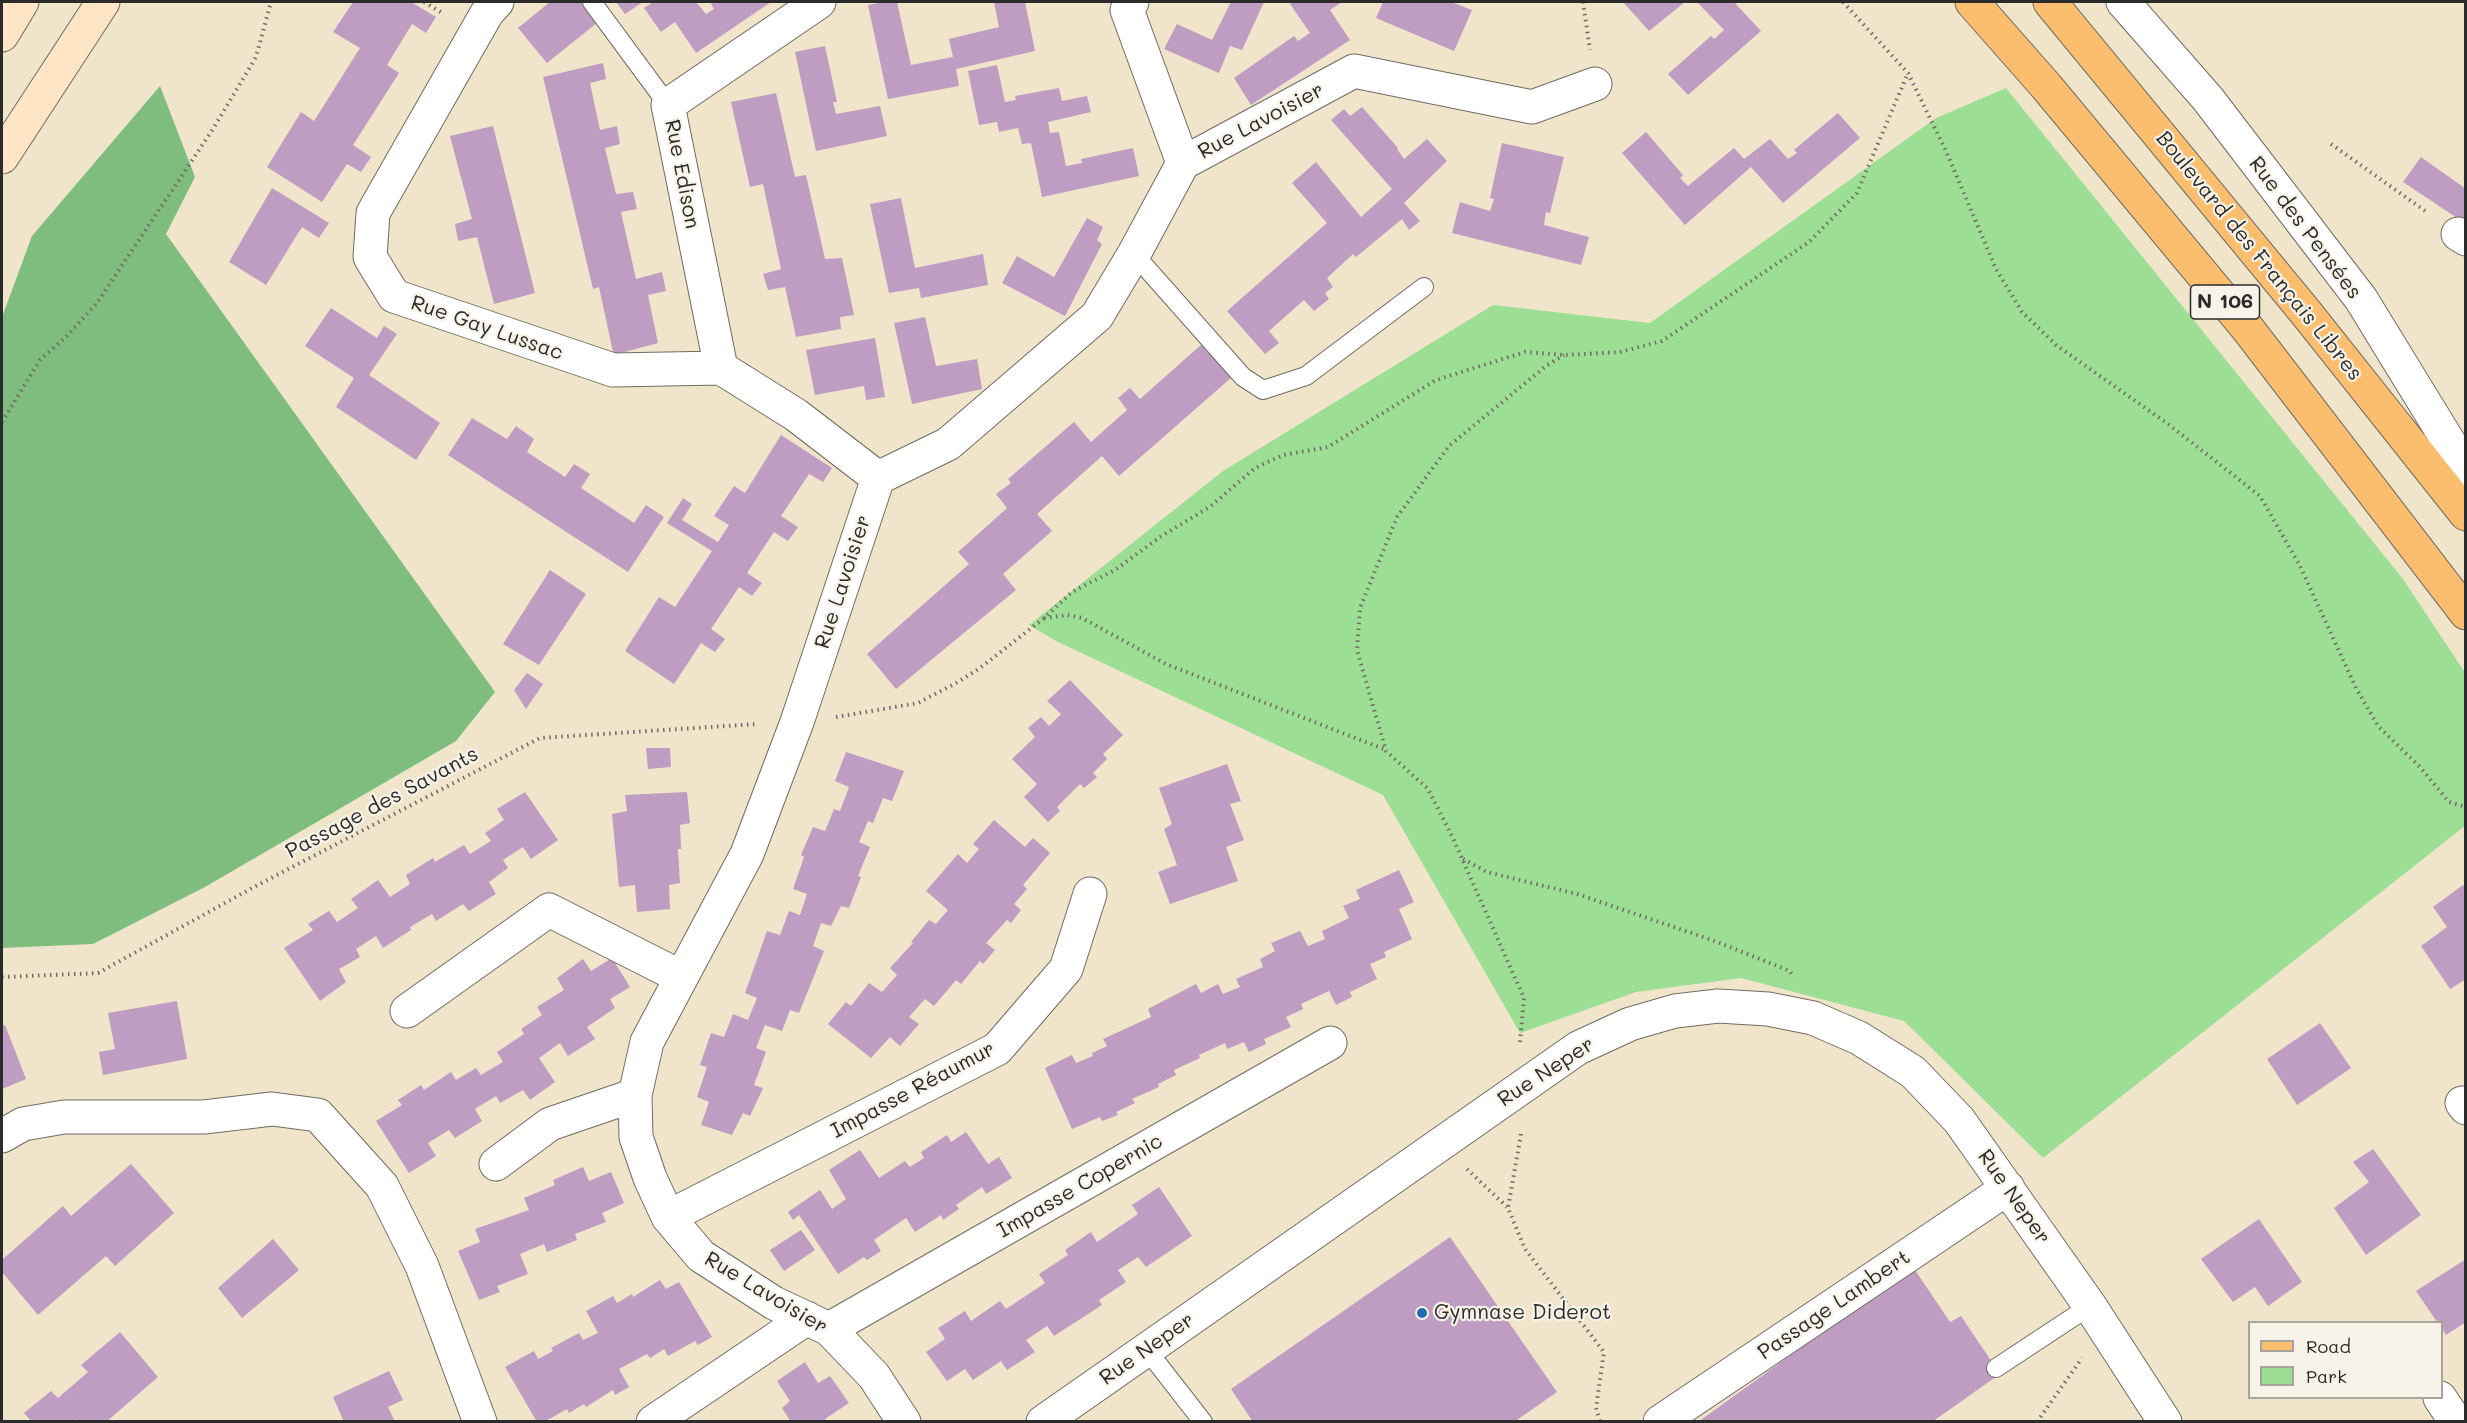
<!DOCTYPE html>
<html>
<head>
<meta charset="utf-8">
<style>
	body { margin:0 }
	#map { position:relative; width:2467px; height:1423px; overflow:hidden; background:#f0e5cb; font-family:Mali,sans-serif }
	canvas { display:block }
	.frame { position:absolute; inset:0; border:3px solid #2b2b2b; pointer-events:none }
	.legend { position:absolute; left:2248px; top:1321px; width:195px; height:78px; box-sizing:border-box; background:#f7f3e8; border:2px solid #a5a39c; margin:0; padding:8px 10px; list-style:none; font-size:18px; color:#2b2b2b }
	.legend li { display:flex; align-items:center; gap:12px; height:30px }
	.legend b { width:30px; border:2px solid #a5a39c }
</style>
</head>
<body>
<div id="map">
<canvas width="2467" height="1423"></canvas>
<div class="frame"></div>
<ul class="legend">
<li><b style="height:8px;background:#fbbe6e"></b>Road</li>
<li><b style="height:16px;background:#9dde95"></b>Park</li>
</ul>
</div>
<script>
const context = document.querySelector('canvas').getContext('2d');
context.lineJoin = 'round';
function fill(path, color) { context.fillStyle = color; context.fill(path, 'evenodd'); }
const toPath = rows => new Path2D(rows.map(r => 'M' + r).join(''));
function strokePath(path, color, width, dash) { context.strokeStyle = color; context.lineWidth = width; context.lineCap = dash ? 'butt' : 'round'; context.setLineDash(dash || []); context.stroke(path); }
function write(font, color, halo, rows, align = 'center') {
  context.font = font + ' Mali,sans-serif'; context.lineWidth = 4.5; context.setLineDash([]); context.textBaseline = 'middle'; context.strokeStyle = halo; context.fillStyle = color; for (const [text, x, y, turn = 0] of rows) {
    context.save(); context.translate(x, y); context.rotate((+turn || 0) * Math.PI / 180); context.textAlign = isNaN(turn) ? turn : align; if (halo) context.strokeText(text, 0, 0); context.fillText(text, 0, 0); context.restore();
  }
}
fill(toPath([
	[2006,88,2403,579,2466,674,2465,826,2043,1158,1904,1021,1741,978,1636,992,1520,1033,1383,795,1058,642,1029,625,1223,471,1493,305,1650,323,1936,118]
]), '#9dde95');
fill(toPath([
	[160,86,195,177,166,234,495,692,456,741,205,887,93,944,2,948,2,317,32,236]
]), '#7ebd7e');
fill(toPath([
	[353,2,411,2,436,17,426,33,412,24,387,65,399,73,353,145,371,157,361,172,347,164,322,202,267,167,301,112,314,121,360,48,333,32],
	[550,2,582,2,598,22,547,63,518,28],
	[616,2,643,2,625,14],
	[653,2,696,2,706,14,714,9,711,4,714,2,771,2,696,53,675,22,661,32,644,8],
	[884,2,897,2,911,65,953,57,949,39,999,27,994,2,1025,2,1035,51,956,69,959,86,888,99,868,5],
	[1231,2,1264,2,1242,50,1230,46,1219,73,1164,49,1177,24,1212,40],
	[1293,2,1342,2,1330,10,1350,40,1251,105,1234,78,1294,36,1298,41,1310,33,1290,4],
	[1383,2,1451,2,1472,10,1454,51,1376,18],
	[1623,2,1685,2,1649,31],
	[1697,2,1734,2,1761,31,1688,95,1668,74,1711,36,1714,39,1724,30],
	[825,46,837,102,833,102,836,114,880,106,887,136,816,151,795,52],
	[603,63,606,79,590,83,600,130,617,126,620,144,605,148,616,194,633,192,637,209,621,212,636,279,662,272,666,291,648,295,658,343,617,354,613,352,599,287,593,289,543,77],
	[997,65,1005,102,1016,100,1015,96,1059,88,1062,101,1087,96,1091,112,1048,122,1050,133,1059,132,1066,166,1082,163,1081,159,1133,148,1139,176,1042,197,1031,143,1022,144,1018,128,999,132,997,122,979,125,968,71],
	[776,93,795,177,806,175,825,259,842,258,854,315,840,317,841,329,796,337,785,287,768,290,763,274,781,269,763,184,750,187,731,102],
	[1362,107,1398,148,1397,149,1404,159,1427,139,1447,161,1404,203,1420,221,1409,230,1402,219,1356,257,1353,254,1327,278,1333,287,1325,293,1329,299,1314,311,1304,300,1269,331,1279,343,1265,354,1227,311,1327,223,1292,183,1316,162,1361,217,1392,189,1331,120,1344,109,1350,116],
	[1838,113,1860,138,1783,203,1751,167,1685,225,1622,153,1646,132,1683,175,1680,178,1688,186,1734,148,1744,159,1770,139,1788,159,1797,153,1794,150],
	[493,126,535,293,494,304,477,237,458,241,455,224,472,219,450,136],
	[1502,143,1564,157,1550,213,1546,212,1544,225,1589,237,1581,265,1452,233,1460,202,1490,211,1494,199,1490,198],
	[2421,157,2466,189,2466,224,2403,182],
	[272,188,329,223,319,238,302,227,266,285,229,262],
	[901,198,915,268,983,254,988,285,921,298,919,288,889,293,870,204],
	[1087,218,1103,227,1097,240,1102,244,1065,316,1002,283,1017,256,1054,277],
	[331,308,377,338,384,326,397,334,369,375,440,423,416,460,336,407,354,378,305,346],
	[925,317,936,366,977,359,982,389,912,404,894,323],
	[875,338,885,397,866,400,864,386,815,395,806,350],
	[1202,344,1232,377,1119,476,1102,456,1037,514,1052,531,1003,574,1016,590,896,689,867,654,969,564,958,552,1007,508,996,494,1011,483,1008,479,1074,422,1091,442,1127,410,1118,398,1130,388,1140,399],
	[472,418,507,439,516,426,534,439,527,452,565,477,574,464,590,474,581,488,634,523,646,505,664,517,628,572,448,455],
	[781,435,832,468,823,482,809,474,781,516,798,527,788,541,774,532,747,573,762,583,752,596,739,587,711,629,725,639,715,652,701,643,674,684,625,651,659,597,675,607,712,551,667,523,683,498,692,504,682,520,718,542,729,525,714,516,734,486,745,493],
	[550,570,586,594,539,665,503,644],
	[527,673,543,684,526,709,514,690],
	[1070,680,1123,735,1103,754,1107,759,1093,773,1097,777,1084,788,1080,784,1057,807,1060,811,1048,822,1024,797,1037,784,1012,759,1035,737,1028,728,1041,717,1049,726,1061,714,1047,701],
	[646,748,670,748,671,767,648,769],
	[846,752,904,771,892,801,883,798,873,823,868,821,859,842,870,847,858,876,861,877,849,908,841,906,831,926,821,923,813,946,824,951,799,1013,790,1010,782,1031,765,1025,756,1048,766,1052,754,1085,763,1088,750,1116,743,1113,732,1135,701,1125,709,1102,697,1097,707,1067,700,1065,711,1033,724,1037,733,1014,748,1020,757,998,745,993,767,931,780,935,789,911,800,915,807,894,793,889,804,857,801,855,813,827,825,831,834,809,840,811,849,787,835,781],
	[1227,764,1241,801,1230,804,1244,840,1226,847,1238,881,1170,904,1158,872,1177,865,1164,829,1172,824,1159,788],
	[525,792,558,840,531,859,523,847,503,860,508,868,489,882,496,894,469,911,463,904,436,921,432,914,410,927,411,930,383,948,376,936,356,949,360,957,339,969,346,982,320,1001,284,948,313,930,308,924,329,911,337,922,358,908,351,899,378,880,390,897,410,884,406,875,433,858,435,862,464,845,470,854,491,841,485,833,504,820,497,809],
	[687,792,690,823,680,825,681,849,678,849,680,883,669,885,670,909,637,912,635,885,619,887,612,814,627,811,625,795],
	[994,820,1025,847,1033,838,1050,853,1023,885,1027,889,1014,904,1021,910,1011,923,1007,920,986,943,995,950,983,964,980,961,961,984,956,980,934,1006,925,999,909,1017,919,1024,900,1046,890,1037,871,1058,828,1024,846,1002,851,1006,869,983,882,992,897,975,890,968,913,943,911,942,929,920,936,924,948,910,926,891,958,854,967,863,979,849,973,844],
	[1399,870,1414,902,1399,909,1412,939,1384,952,1386,957,1370,964,1377,979,1350,992,1352,997,1336,1005,1329,991,1301,1004,1303,1009,1286,1017,1291,1027,1264,1039,1266,1044,1249,1052,1244,1042,1227,1049,1225,1043,1199,1055,1200,1058,1174,1070,1176,1075,1158,1084,1159,1087,1132,1099,1135,1103,1116,1112,1118,1115,1102,1121,1100,1117,1072,1129,1045,1068,1072,1055,1076,1063,1093,1056,1092,1053,1107,1046,1103,1039,1151,1017,1148,1009,1196,984,1201,993,1218,984,1223,994,1240,987,1236,979,1263,967,1260,959,1275,951,1271,943,1300,931,1308,946,1325,939,1322,931,1349,918,1343,906,1360,899,1356,890],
	[2463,885,2466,889,2466,979,2450,989,2421,946,2447,927,2433,907],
	[612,958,630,987,610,999,615,1008,587,1027,595,1039,568,1056,560,1043,539,1058,555,1082,530,1100,523,1090,500,1103,496,1096,475,1109,482,1121,455,1138,449,1130,428,1143,436,1156,409,1173,376,1121,402,1105,398,1100,421,1085,424,1090,451,1072,456,1080,476,1068,481,1075,503,1062,497,1052,524,1034,521,1029,542,1015,537,1007,564,990,557,978,583,959,591,971],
	[177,1001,187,1059,103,1075,99,1052,115,1049,108,1013],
	[2320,1023,2351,1068,2297,1105,2267,1059],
	[5,1025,26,1079,2,1089,2,1026],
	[966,1132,988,1164,999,1157,1012,1178,986,1194,982,1187,956,1205,959,1209,943,1220,941,1215,915,1232,906,1218,874,1240,881,1251,867,1260,864,1257,838,1274,799,1215,793,1220,788,1212,820,1190,832,1209,846,1199,829,1170,860,1150,879,1178,905,1161,910,1167,924,1158,921,1152,947,1135,951,1142],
	[2373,1149,2421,1215,2366,1255,2334,1208,2369,1182,2353,1162],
	[131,1164,174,1213,115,1266,106,1256,38,1315,2,1272,2,1260,63,1206,71,1216],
	[583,1167,589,1181,611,1172,624,1203,602,1213,606,1222,575,1234,577,1240,547,1252,544,1244,520,1254,528,1274,497,1286,500,1292,479,1300,458,1251,480,1242,475,1229,529,1210,524,1198,555,1185,553,1180],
	[1159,1187,1192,1236,1146,1267,1138,1257,1118,1270,1126,1282,1099,1300,1102,1305,1054,1336,1047,1326,1026,1340,1035,1352,1007,1370,1001,1361,973,1380,965,1369,947,1381,926,1352,945,1339,938,1328,965,1311,971,1321,1000,1301,1006,1309,1045,1283,1039,1274,1068,1255,1065,1250,1091,1232,1097,1242,1138,1214,1132,1205],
	[2259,1219,2302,1282,2268,1306,2255,1287,2233,1302,2201,1259],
	[801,1230,815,1250,784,1271,770,1250],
	[1450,1237,1557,1392,1514,1422,1253,1422,1231,1389],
	[273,1239,299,1270,242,1318,218,1288],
	[2466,1259,2466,1322,2446,1335,2442,1328,2442,1323,2437,1322,2416,1291],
	[1913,1267,1950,1322,1961,1316,2000,1374,1932,1422,1698,1422],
	[660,1280,666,1289,679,1282,712,1337,698,1345,695,1341,668,1356,664,1349,650,1358,647,1354,619,1369,629,1387,615,1395,613,1390,586,1407,584,1404,569,1413,567,1409,544,1422,537,1422,505,1367,534,1351,538,1359,553,1351,551,1348,579,1333,583,1340,598,1333,586,1311,613,1296,617,1303,632,1294,633,1297],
	[120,1332,158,1377,106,1422,78,1422,76,1419,73,1422,32,1422,24,1413,51,1391,58,1398,88,1372,81,1365],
	[805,1362,818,1383,830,1376,849,1403,825,1419,827,1422,791,1422,782,1408,790,1401,777,1381],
	[389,1371,403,1400,388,1407,395,1422,344,1422,333,1397]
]), '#bf9cc1');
const service = toPath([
	[592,2,668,105],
	[1134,254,1243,377,1263,390,1306,376,1424,287],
	[1147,1350,1203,1422],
	[1996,1368,2090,1306]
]);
const minor = toPath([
	[497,2,487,13,373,213,370,257,394,296,613,370,721,368,796,415,878,478],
	[1132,2,1127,10,1183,163],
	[2123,2,2208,99,2361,299,2466,470],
	[2458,234,2466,239],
	[721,368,668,105,819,2],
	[407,1011,549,910,681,977],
	[2462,1103,2466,1108],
	[2,1136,23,1124,64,1117,204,1117,272,1109,318,1115,382,1186,422,1266,480,1422],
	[496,1164,550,1124,635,1095],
	[668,1217,997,1049,1066,969,1090,894],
	[829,1329,1330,1043],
	[2440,1398,2456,1422],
	[653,1422,807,1318],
	[904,1422,874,1376,829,1329,774,1303,701,1256,668,1217,650,1178,636,1137,635,1095,647,1042,747,854,797,722,878,478,948,444,1097,316,1134,254,1183,163,1354,71,1532,107,1595,84],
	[1043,1422,1578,1048,1630,1024,1675,1011,1718,1006,1768,1009,1813,1018,1859,1038,1913,1072,1959,1120,2090,1306,2165,1422],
	[1660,1422,2008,1188]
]);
const secondary = toPath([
	[2,35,22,2],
	[2,157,103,2]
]);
const primary = toPath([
	[1972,2,2046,86,2248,329,2466,613],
	[2050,2,2307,314,2466,514]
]);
strokePath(service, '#706c63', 20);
strokePath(minor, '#706c63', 35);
strokePath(secondary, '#706c63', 35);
strokePath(primary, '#706c63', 35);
strokePath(toPath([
	[424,2,444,14],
	[1583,2,1590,50],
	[1843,2,1908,73,1946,151,1996,269,2022,312,2056,345,2168,424,2260,496,2300,566,2356,688,2378,726,2420,767,2449,802,2466,807],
	[2331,144,2428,213],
	[2,422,40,360,66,337,97,303,213,129,256,57,271,2],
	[1044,618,1067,615,1082,618,1166,664,1386,750],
	[836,717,918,703,958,682,980,668,1043,619,1072,592,1115,570,1160,537,1211,506,1255,468,1283,455,1328,447,1436,380,1525,352,1565,355,1620,352,1662,341,1809,242,1857,193,1908,73],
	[1463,859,1487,872,1577,894,1712,940,1790,971,1793,977],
	[2,977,98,973,254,887,540,738,757,724],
	[1520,1042,1524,998,1452,836,1428,789,1386,751,1357,650,1360,608,1397,517,1449,446,1546,366,1564,355],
	[1521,1134,1508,1208,1525,1249,1604,1352,1596,1408,1600,1422],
	[1467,1169,1507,1207],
	[2037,1422,2082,1358]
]), '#706c63', 4, [1.5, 4.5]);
strokePath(service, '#fff', 18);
strokePath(minor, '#fff', 33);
strokePath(secondary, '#fde5c5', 33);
strokePath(primary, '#fbbe6e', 33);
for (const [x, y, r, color] of [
	[1422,1313,6,"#1f6fb2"]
]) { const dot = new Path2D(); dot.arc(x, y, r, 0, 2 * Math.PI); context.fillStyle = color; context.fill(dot); strokePath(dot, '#f7f3e8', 2); }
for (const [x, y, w] of [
	[2225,302,69]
]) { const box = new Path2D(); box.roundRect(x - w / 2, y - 17, w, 34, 4.5); context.fillStyle = '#f7f3e8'; context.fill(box); strokePath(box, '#2b2b2b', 1.5); }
write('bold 20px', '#2b2b2b', null, [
	["N 106",2225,302]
]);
write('21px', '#2b2b2b', '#f7f3e8', [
	["Rue Lavoisier",1261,121,-28],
	["Rue Edison",682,174,79],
	["Rue des Pensées",2305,228,53],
	["Boulevard des Français Libres",2259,256,51],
	["Rue Gay Lussac",487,328,19],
	["Rue Lavoisier",843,582,-72],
	["Passage des Savants",382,803,-28],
	["Rue Neper",1546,1072,-33],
	["Impasse Réaumur",913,1090,-28],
	["Impasse Copernic",1080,1186,-30],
	["Rue Neper",2014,1197,55],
	["Rue Lavoisier",766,1293,31],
	["Passage Lambert",1834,1305,-34],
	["Rue Neper",1147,1349,-35]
]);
write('21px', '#2b2b2b', '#f7f3e8', [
	["Gymnase Diderot",1434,1313]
], 'left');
</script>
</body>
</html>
